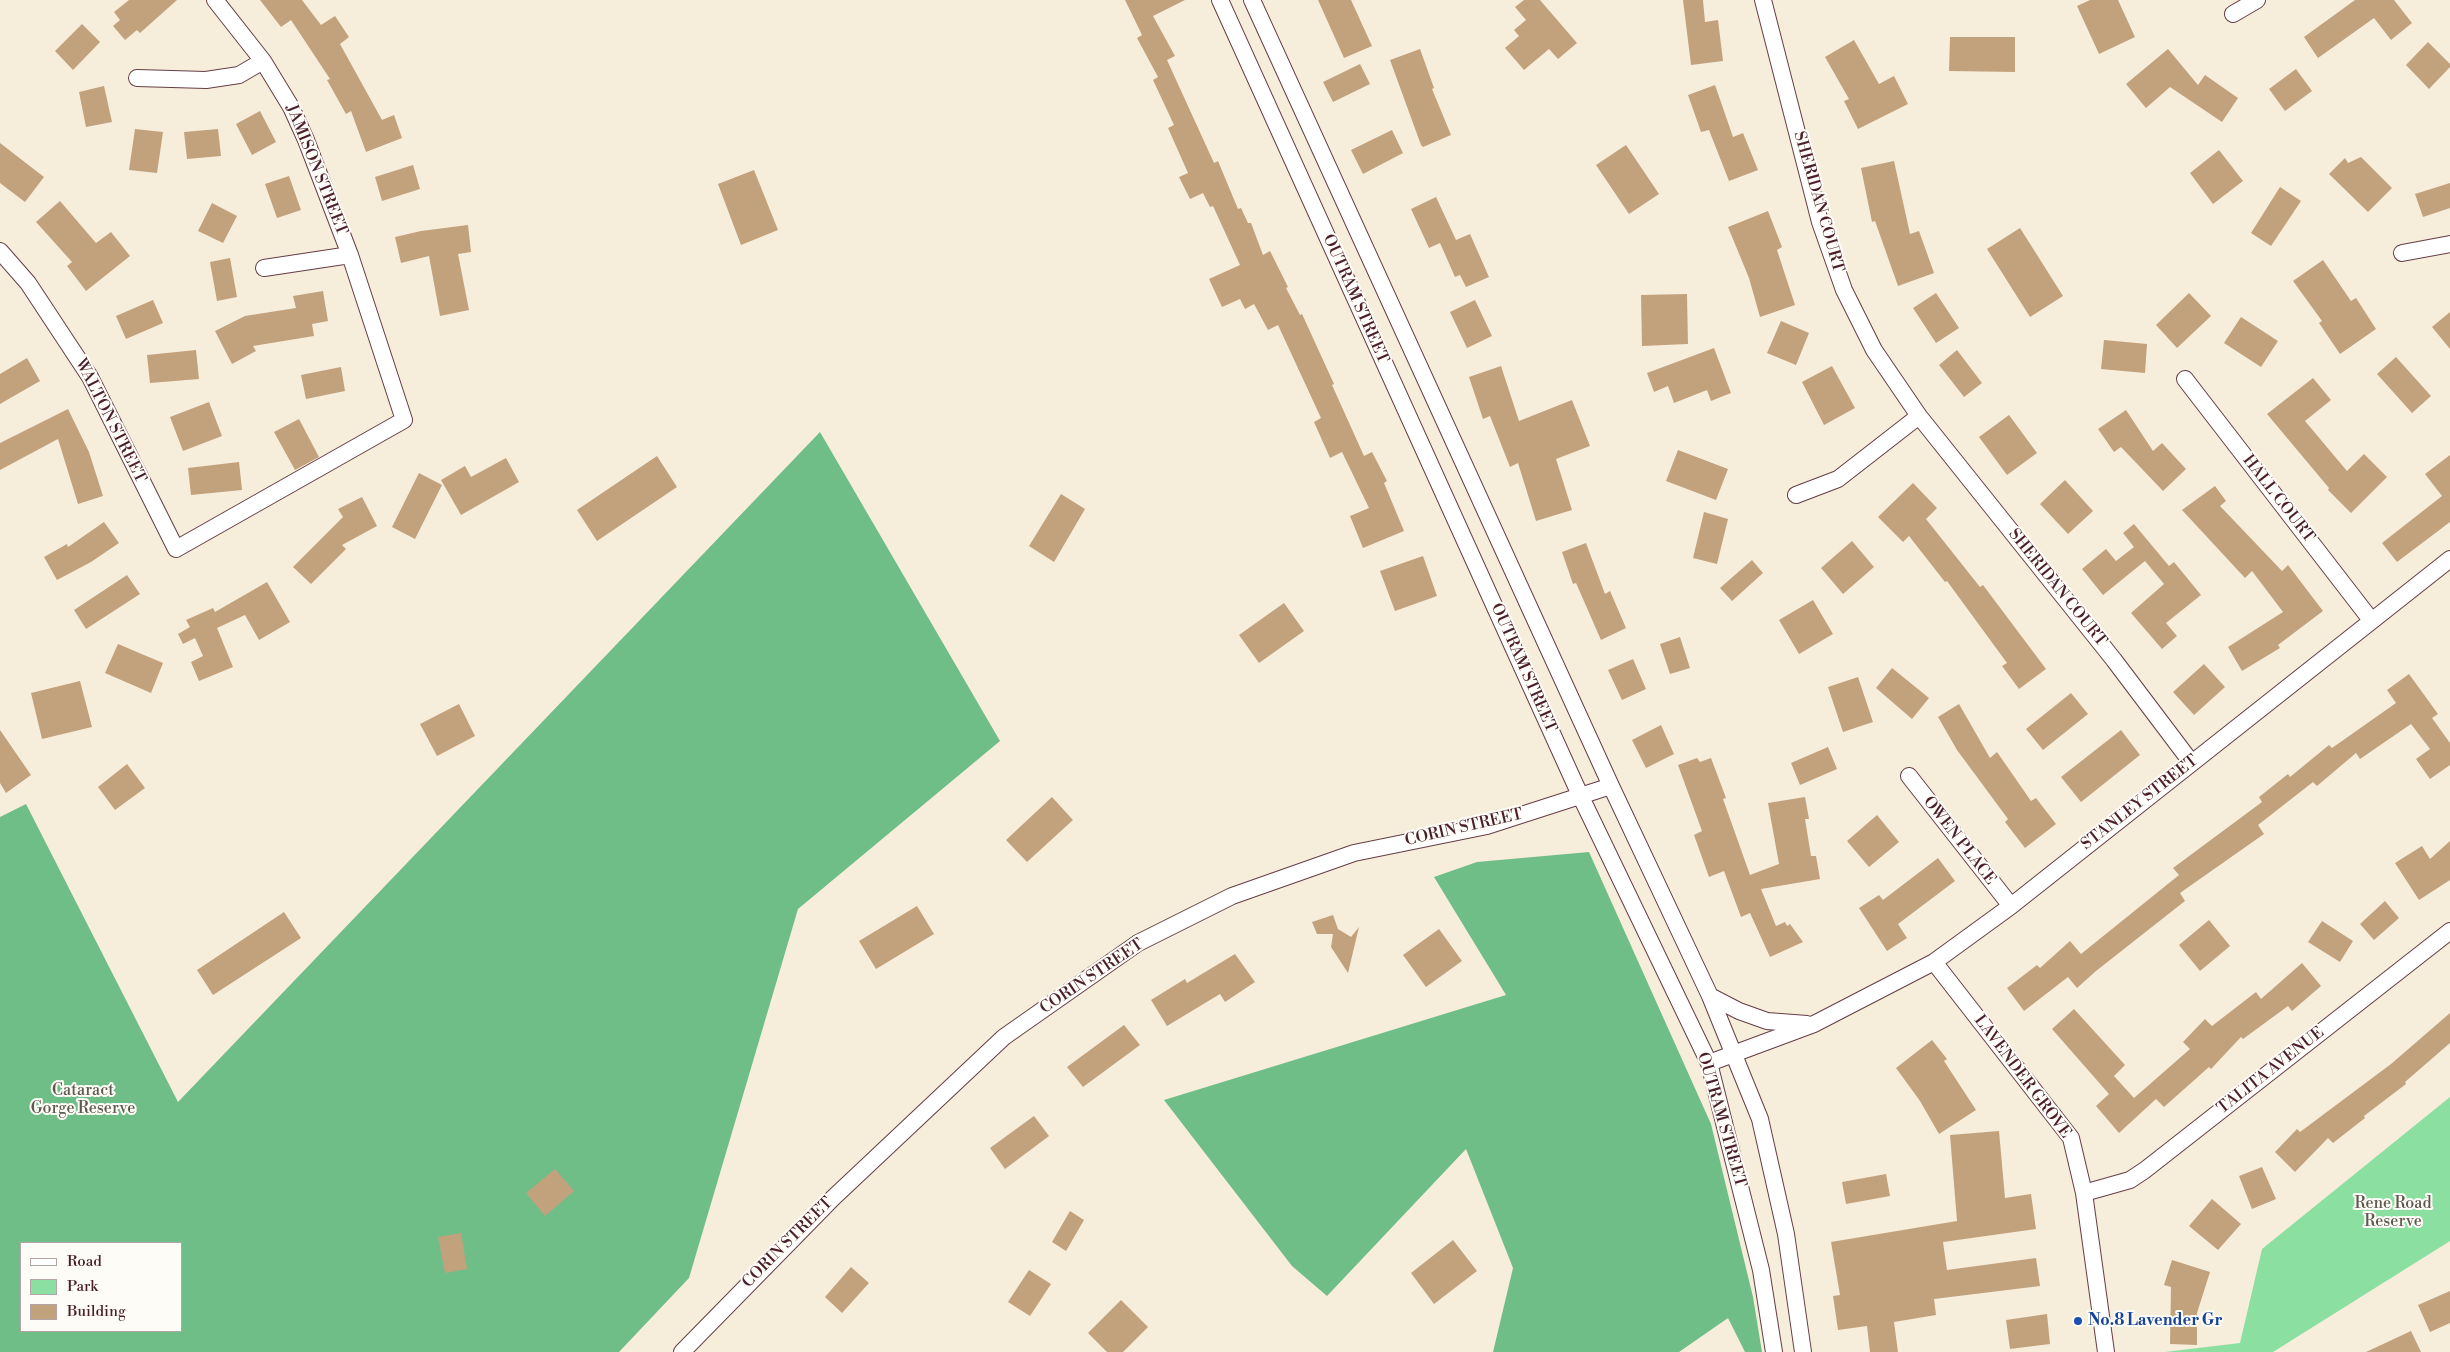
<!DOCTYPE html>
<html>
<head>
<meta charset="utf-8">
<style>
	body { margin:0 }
	#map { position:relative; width:2450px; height:1352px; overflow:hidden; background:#f7eddb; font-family:"Libre Bodoni",serif }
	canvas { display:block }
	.legend { position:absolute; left:20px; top:1242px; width:162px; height:90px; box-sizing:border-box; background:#fdfcf7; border:1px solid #b5a4a5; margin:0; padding:6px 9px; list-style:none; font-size:15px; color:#4a1f2b }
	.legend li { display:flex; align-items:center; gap:10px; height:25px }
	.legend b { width:25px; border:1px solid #b5a4a5 }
</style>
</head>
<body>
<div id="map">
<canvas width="2450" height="1352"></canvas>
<ul class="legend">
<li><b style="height:6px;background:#fff"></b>Road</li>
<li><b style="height:14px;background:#8bdfa1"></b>Park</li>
<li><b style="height:14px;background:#c2a27d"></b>Building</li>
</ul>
</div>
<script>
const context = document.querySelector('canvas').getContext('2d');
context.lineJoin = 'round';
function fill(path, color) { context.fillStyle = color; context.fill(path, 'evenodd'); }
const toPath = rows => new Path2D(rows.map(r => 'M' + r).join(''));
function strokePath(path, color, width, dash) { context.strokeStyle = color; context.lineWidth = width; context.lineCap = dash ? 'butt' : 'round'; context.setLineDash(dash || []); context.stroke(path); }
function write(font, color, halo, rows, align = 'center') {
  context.font = font + ' "Libre Bodoni",serif'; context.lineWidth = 4; context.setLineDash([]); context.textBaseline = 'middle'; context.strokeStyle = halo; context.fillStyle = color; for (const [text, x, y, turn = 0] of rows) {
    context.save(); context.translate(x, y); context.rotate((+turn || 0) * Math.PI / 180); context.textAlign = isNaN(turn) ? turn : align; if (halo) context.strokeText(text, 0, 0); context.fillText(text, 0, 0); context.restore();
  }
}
fill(toPath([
	[2450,1097,2450,1241,2273,1352,2165,1352,2240,1343,2262,1249]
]), '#8bdfa1');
fill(toPath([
	[820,432,1000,741,798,909,689,1278,619,1352,0,1352,0,817,26,804,178,1102],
	[21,1243,181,1243,181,1331,21,1331],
	[1589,852,1711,1124,1753,1297,1762,1352,1745,1352,1728,1318,1679,1352,1493,1352,1513,1268,1466,1149,1327,1296,1292,1266,1164,1100,1506,995,1434,877,1477,862]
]), '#70be87');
fill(toPath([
	[129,0,177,0,140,33,137,30,125,40,113,26,120,20,114,12],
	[260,0,302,0,321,25,335,16,349,37,340,44,382,120,394,115,402,138,366,152,351,111,346,114,327,80,330,79,291,20,281,27],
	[1125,0,1185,0,1153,16,1175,56,1167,60,1214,163,1218,161,1238,209,1241,208,1248,223,1251,223,1263,255,1270,251,1288,287,1286,288,1300,315,1302,314,1334,384,1332,385,1364,456,1372,452,1387,481,1384,483,1404,531,1363,548,1350,516,1369,508,1342,452,1330,458,1314,422,1321,418,1278,325,1268,330,1254,304,1245,309,1240,299,1222,307,1209,279,1240,265,1213,206,1210,207,1203,193,1190,199,1179,177,1188,173,1168,128,1174,125,1153,80,1158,77,1137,38,1142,35],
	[1318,0,1351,0,1372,46,1344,58],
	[1524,0,1540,0,1577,43,1558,59,1549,49,1524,70,1505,48,1519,36,1514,30,1526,20,1515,7],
	[1683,0,1703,0,1705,22,1718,20,1723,61,1691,65],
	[2090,0,2118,0,2135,37,2099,54,2077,6],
	[2355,0,2394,0,2412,23,2391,40,2374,18,2318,58,2304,37],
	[82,24,100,42,73,70,55,51],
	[1950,37,2015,37,2015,72,1949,71],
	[1854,40,1879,84,1894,76,1908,104,1858,129,1844,101,1849,99,1825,57],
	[2428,42,2450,64,2450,67,2429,89,2406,65],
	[1420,49,1434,88,1432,89,1451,135,1423,147,1421,145,1390,60],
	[2168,49,2198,85,2205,75,2238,98,2222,122,2170,87,2146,108,2126,84],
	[1360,64,1370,84,1333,102,1323,82],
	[2296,69,2312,91,2285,111,2269,89],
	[1715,85,1733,137,1743,133,1758,170,1729,181,1709,130,1701,132,1688,95],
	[104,86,112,122,86,127,79,92],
	[260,111,276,142,252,155,236,124],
	[135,129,163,132,157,173,129,170],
	[218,129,221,156,187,159,184,132],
	[1392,130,1403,153,1363,174,1351,150],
	[0,143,44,177,25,202,0,183],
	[1626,145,1659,194,1629,214,1596,165],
	[2219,150,2243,181,2213,204,2190,173],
	[2361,157,2392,188,2368,212,2329,174,2345,158,2348,163],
	[1894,161,1910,234,1919,231,1934,273,1898,286,1875,221,1872,222,1861,168],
	[413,165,420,189,382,201,375,177],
	[754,170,778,230,741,245,718,184],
	[289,176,301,210,277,218,265,184],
	[2450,183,2450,208,2423,217,2415,194],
	[2280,187,2301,201,2271,246,2251,233],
	[1436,197,1456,240,1470,234,1489,277,1466,287,1460,275,1455,277,1440,243,1429,248,1411,209],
	[60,201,96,243,111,232,130,256,86,291,67,266,72,262,36,222],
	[212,203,237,216,223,243,198,231],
	[1768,211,1782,247,1777,250,1795,305,1760,317,1749,278,1728,227],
	[468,225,471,252,458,254,469,310,440,316,429,256,401,263,395,237,421,231],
	[2020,228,2063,296,2030,317,1987,249],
	[230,258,237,297,217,301,210,262],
	[2323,260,2351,301,2356,298,2376,329,2340,354,2319,323,2322,321,2293,281],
	[323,291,328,321,312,324,314,336,253,346,256,351,232,364,215,331,245,316,296,308,293,296],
	[1936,293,1959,328,1936,343,1913,308],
	[2189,293,2211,316,2177,348,2156,325],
	[1687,294,1688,344,1642,346,1641,295],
	[153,300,163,323,126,339,116,316],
	[1475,300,1492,336,1467,348,1450,312],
	[2450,312,2450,349,2432,327],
	[2241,317,2278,341,2261,367,2224,343],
	[1781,321,1809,333,1796,365,1767,353],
	[2104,340,2147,344,2145,373,2101,369],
	[1714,348,1731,393,1711,401,1707,390,1674,403,1668,386,1654,392,1647,373],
	[196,350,199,379,150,383,147,355],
	[1957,350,1982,383,1964,397,1939,365],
	[2396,357,2431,396,2412,413,2377,374],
	[27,358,40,381,0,404,0,374],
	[1501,366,1519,421,1572,400,1590,446,1556,459,1572,510,1536,521,1518,463,1510,467,1490,416,1483,419,1469,377],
	[1832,366,1855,408,1824,425,1802,382],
	[341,367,345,391,306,399,301,375],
	[2313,378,2331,400,2305,421,2347,471,2364,454,2387,477,2351,513,2328,490,2329,488,2267,414],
	[209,402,222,436,183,451,170,417],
	[68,409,89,452,103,496,78,504,58,439,0,470,0,443],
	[2126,410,2153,451,2162,443,2186,469,2163,491,2121,447,2114,452,2098,429],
	[2009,415,2037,453,2007,475,1979,437],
	[299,419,319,457,295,470,274,432],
	[1678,450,1728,469,1716,500,1666,481],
	[2450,455,2450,522,2397,562,2382,543,2442,496,2425,474],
	[657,456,677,487,597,541,577,510],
	[506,458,519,482,461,515,441,480,465,466,471,477],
	[239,462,242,490,191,495,188,468],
	[419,473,442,485,415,539,392,527],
	[2065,480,2093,511,2068,534,2040,504],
	[1913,483,1937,508,1926,519,1980,587,1983,585,2046,669,2019,689,2002,666,2007,663,1947,581,1945,582,1909,536,1903,542,1878,517],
	[2215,486,2226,501,2220,506,2282,571,2288,565,2323,611,2278,645,2280,648,2242,671,2228,647,2283,612,2252,571,2245,578,2182,510],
	[1061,494,1085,509,1054,562,1029,546],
	[362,497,377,526,342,545,346,549,311,584,293,567,343,517,338,509],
	[1704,512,1728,519,1717,564,1693,558],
	[104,522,119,543,91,562,57,580,44,557,67,544,68,547],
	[2134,524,2169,566,2174,562,2201,595,2166,623,2177,636,2162,649,2131,613,2164,584,2145,561,2103,595,2082,569,2106,549,2116,561,2134,547,2123,533],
	[1852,541,1874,567,1843,594,1821,568],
	[1586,543,1605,594,1610,591,1626,628,1601,640,1576,583,1573,584,1562,552],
	[1423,556,1437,596,1395,611,1380,571],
	[1752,560,1763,573,1732,601,1720,588],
	[127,575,140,594,86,629,74,610],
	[267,582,290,622,259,640,245,615,217,628,233,667,199,681,191,662,203,656,195,638,183,644,178,634,190,627,186,620,213,608,215,612],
	[1813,600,1833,634,1799,654,1779,620],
	[1284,603,1304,631,1259,663,1239,635],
	[1680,637,1690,668,1670,674,1660,644],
	[118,644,163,663,151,693,105,673],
	[1633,659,1646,689,1622,700,1608,670],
	[2204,664,2225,687,2194,715,2173,692],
	[1892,668,1929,698,1912,719,1876,688],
	[2409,674,2438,714,2432,718,2450,743,2450,765,2430,779,2416,759,2430,749,2411,724,2360,759,2356,753,2317,786,2313,782,2258,825,2264,834,2180,893,2185,901,2096,971,2077,988,2068,977,2024,1011,2007,988,2037,965,2040,968,2070,941,2081,954,2179,875,2173,868,2262,802,2259,797,2288,774,2290,777,2329,745,2332,748,2396,703,2387,690],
	[1858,677,1873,722,1843,732,1828,687],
	[80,681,92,727,42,739,31,693],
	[2071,693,2088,714,2043,750,2026,729],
	[459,704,475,736,437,756,420,724],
	[1959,704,1990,758,1997,752,2031,801,2036,798,2056,824,2025,848,2005,822,2008,819,1957,750,1938,717],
	[1661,725,1674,754,1646,768,1632,740],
	[0,730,31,775,6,793,0,783],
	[2121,730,2140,755,2081,802,2061,777],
	[1828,747,1837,769,1800,785,1791,763],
	[1697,758,1700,762,1711,758,1726,798,1723,799,1750,875,1779,864,1768,803,1805,797,1809,819,1805,819,1811,856,1816,856,1820,879,1761,889,1776,926,1785,922,1787,926,1790,924,1803,942,1770,957,1750,913,1741,917,1724,871,1709,877,1694,835,1702,831,1678,765],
	[127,764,145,788,115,810,98,787],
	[1052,797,1073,820,1027,862,1006,840],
	[1877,815,1899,842,1869,867,1847,841],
	[2450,841,2450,880,2419,900,2395,863,2422,846,2430,859],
	[1938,858,1955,881,1898,924,1907,938,1887,951,1859,908,1879,895,1883,900],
	[2385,901,2399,918,2374,940,2360,924],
	[917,906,934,934,876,969,859,941],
	[284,912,301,938,213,995,197,970],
	[1333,915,1338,929,1351,937,1359,927,1348,973,1331,947,1333,934,1317,934,1312,922],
	[2209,920,2230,946,2200,971,2179,945],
	[2322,921,2353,941,2340,962,2308,942],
	[1439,929,1462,961,1426,987,1403,955],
	[1235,954,1255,982,1225,1002,1220,994,1167,1026,1151,1000,1185,979,1187,983],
	[2302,963,2321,986,2292,1011,2288,1006,2243,1039,2241,1037,2211,1069,2209,1067,2164,1107,2156,1099,2119,1133,2096,1106,2109,1094,2052,1029,2074,1009,2125,1065,2114,1076,2134,1098,2190,1049,2183,1042,2205,1019,2212,1026,2256,992,2261,999],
	[2450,1013,2450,1043,2405,1082,2406,1084,2364,1116,2365,1118,2333,1143,2328,1138,2295,1172,2275,1152,2297,1129,2300,1132,2391,1064],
	[1124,1025,1140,1045,1083,1087,1067,1067],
	[1932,1040,1947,1059,1944,1061,1976,1110,1939,1134,1920,1101,1896,1068],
	[1034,1116,1049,1136,1005,1169,990,1148],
	[1999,1131,2005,1198,2031,1194,2036,1229,1943,1242,1947,1270,2036,1258,2040,1286,1934,1299,1936,1315,1894,1322,1898,1352,1870,1352,1867,1326,1838,1330,1833,1296,1840,1295,1831,1242,1957,1221,1950,1135],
	[2262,1167,2276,1199,2252,1209,2239,1176],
	[555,1169,574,1191,545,1216,526,1193],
	[1886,1174,1890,1196,1846,1204,1842,1182],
	[2212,1199,2241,1224,2218,1250,2189,1226],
	[1070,1211,1084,1220,1066,1251,1052,1242],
	[461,1233,467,1269,445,1273,438,1237],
	[1453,1240,1477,1271,1434,1304,1411,1273],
	[2172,1260,2210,1272,2197,1313,2197,1345,2170,1344,2171,1287,2164,1285],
	[851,1267,869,1283,842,1313,825,1297],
	[1029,1270,1051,1284,1030,1316,1008,1302],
	[2450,1291,2450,1323,2430,1332,2418,1305],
	[1121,1300,1148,1327,1123,1352,1107,1352,1088,1333],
	[2047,1314,2050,1344,2010,1349,2006,1320],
	[2411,1331,2421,1352,2366,1352]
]), '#c2a27d');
const minor = toPath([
	[1220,0,1580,795,1709,1063,1761,1270,1774,1352],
	[1252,0,1611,786,1710,996,1760,1119,1786,1234,1803,1352],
	[1763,0,1820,222,1844,290,1874,350,1919,416,2114,660,2191,762],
	[2233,14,2257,0],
	[137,78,206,80,239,75,263,61],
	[0,251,28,283,90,377,176,549,404,420,350,255,306,140,291,107,263,61,215,0],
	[2402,253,2450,244],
	[264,268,350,255],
	[2185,379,2371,620],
	[1796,495,1838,479,1919,416],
	[1909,776,2011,906],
	[1934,962,2071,1138,2084,1193,2106,1352],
	[1710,996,1739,1011,1767,1021,1807,1024],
	[1709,1063,1814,1024,1934,962,2011,906,2450,559],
	[2084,1193,2130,1180,2145,1170,2450,931],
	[682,1352,833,1198,1004,1037,1138,943,1232,896,1354,853,1487,826,1611,786]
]);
strokePath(minor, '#643e45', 18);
strokePath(minor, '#fff', 16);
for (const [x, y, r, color] of [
	[2078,1321,5,"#1a4fb4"]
]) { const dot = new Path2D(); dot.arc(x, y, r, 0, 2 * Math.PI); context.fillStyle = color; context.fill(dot); strokePath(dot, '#fdfcf7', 2); }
write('16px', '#4a1f2b', '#fdfcf7', [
	["JAMISON STREET",316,170,68],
	["SHERIDAN COURT",1818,202,74],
	["OUTRAM STREET",1355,299,66],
	["WALTON STREET",110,421,63],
	["HALL COURT",2278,499,52],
	["SHERIDAN COURT",2057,588,51],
	["OUTRAM STREET",1523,668,66],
	["STANLEY STREET",2140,803,-38],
	["CORIN STREET",1464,828,-13],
	["OWEN PLACE",1959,841,52],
	["CORIN STREET",1092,977,-34],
	["TALITA AVENUE",2271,1071,-38],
	["LAVENDER GROVE",2022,1077,53],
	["OUTRAM STREET",1721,1120,74],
	["CORIN STREET",788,1243,-45]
]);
write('16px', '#5e594e', '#fdfcf7', [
	["Cataract",83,1091],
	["Gorge Reserve",83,1109],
	["Rene Road",2393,1204],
	["Reserve",2393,1222]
]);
write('bold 16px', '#164399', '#fdfcf7', [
	["No.8 Lavender Gr",2088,1321]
], 'left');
</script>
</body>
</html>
